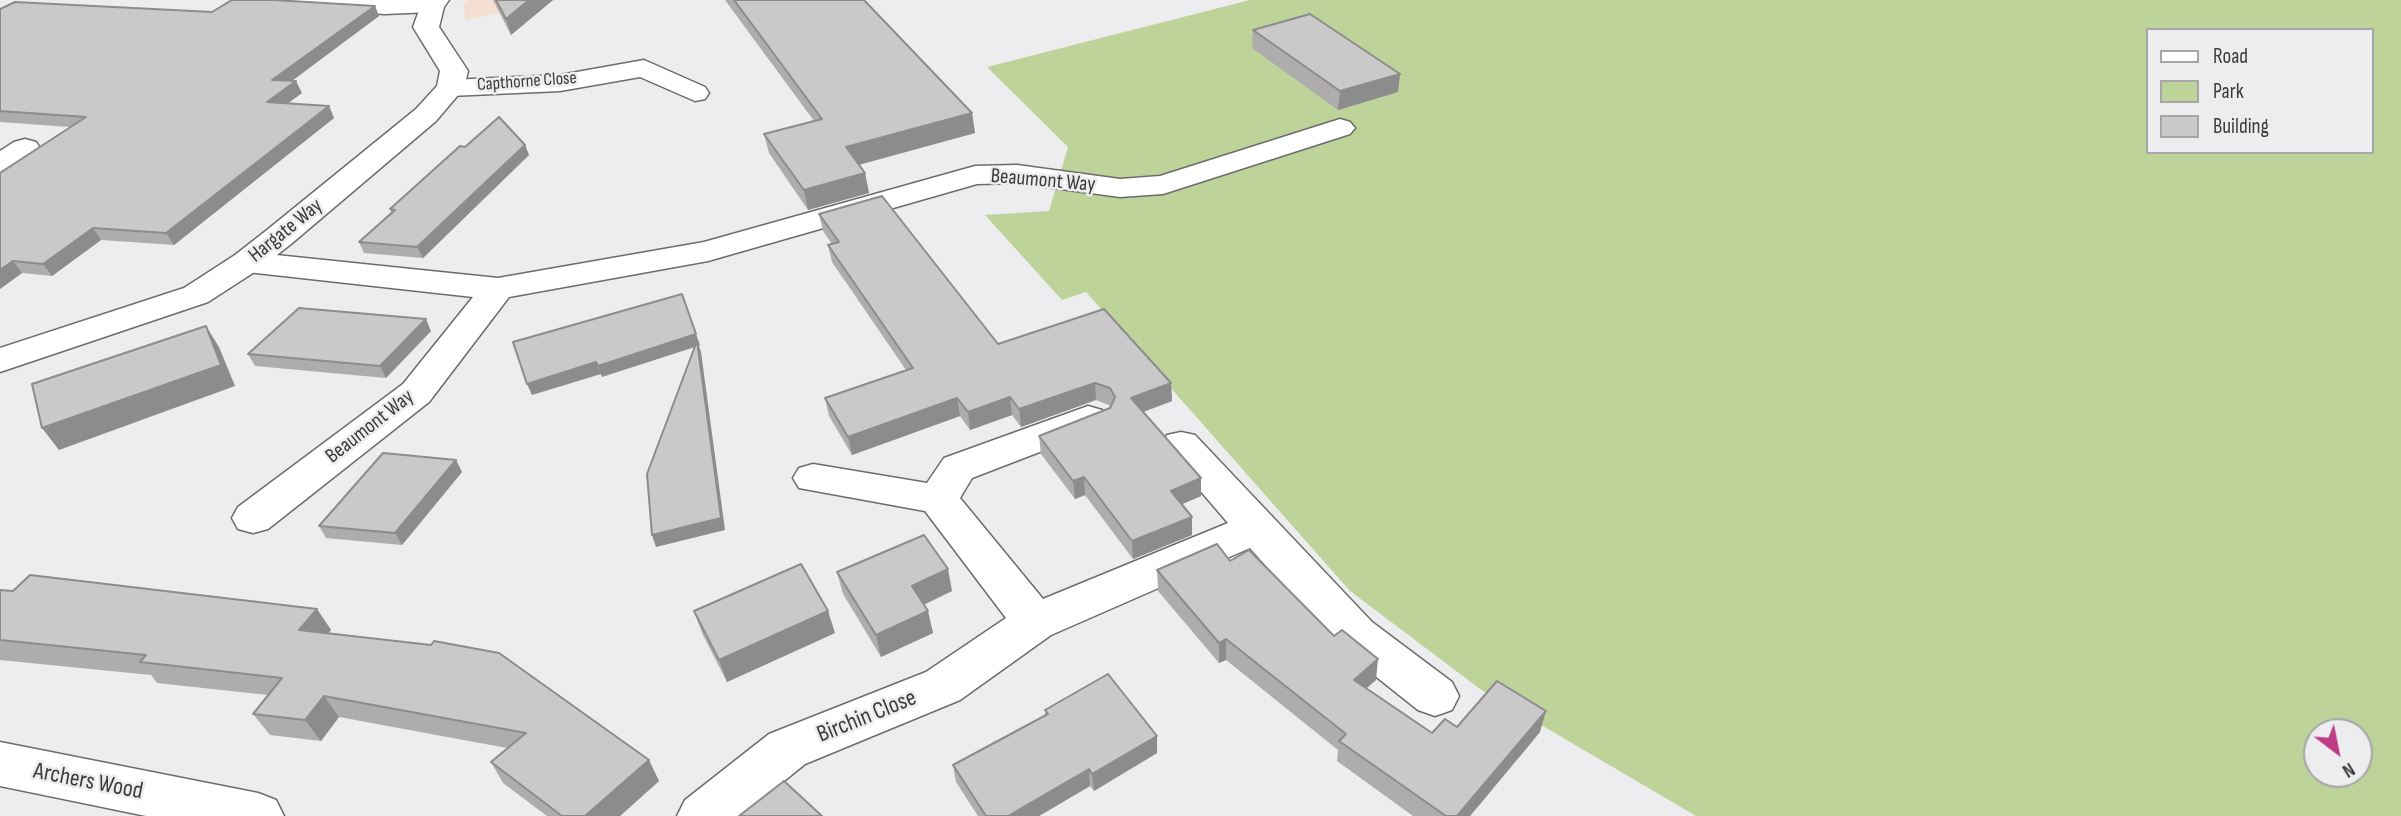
<!DOCTYPE html>
<html>
<head>
<meta charset="utf-8">
<style>
	body { margin:0 }
	#map { position:relative; width:2401px; height:816px; overflow:hidden; background:#ededef; font-family:"Sofia Sans Condensed",sans-serif }
	canvas { display:block }
	.legend { position:absolute; left:2146px; top:28px; width:228px; height:126px; box-sizing:border-box; background:#ededef; border:2px solid #a5a6a7; margin:0; padding:9px 12px; list-style:none; font-size:21px; color:#3a3b3b }
	.legend li { display:flex; align-items:center; gap:14px; height:35px }
	.legend b { width:35px; border:2px solid #a5a6a7 }
	.north { position:absolute; left:2303px; top:718px; width:70px; height:70px; box-sizing:border-box; background:#ededef; border:2px solid #a5a6a7; border-radius:50%; rotate:148deg; font-size:19px; font-weight:700; line-height:28px; text-align:center; color:#3a3b3b }
	.north::after { content:''; display:block; margin:auto; width:24px; height:32px; background:#bc3c86; clip-path:polygon(50% 0,100% 100%,50% 72%,0 100%) }
</style>
</head>
<body>
<div id="map">
<canvas width="2401" height="816"></canvas>
<ul class="legend">
<li><b style="height:9px;background:#fff"></b>Road</li>
<li><b style="height:19px;background:#bdd399"></b>Park</li>
<li><b style="height:19px;background:#cac8c8"></b>Building</li>
</ul>
<div class="north">N</div>
</div>
<script>
const context = document.querySelector('canvas').getContext('2d');
context.lineJoin = 'round';
function fill(path, color) { context.fillStyle = color; context.fill(path, 'evenodd'); }
const toPath = rows => new Path2D(rows.map(r => 'M' + r).join(''));
function strokePath(path, color, width, dash) { context.strokeStyle = color; context.lineWidth = width; context.lineCap = dash ? 'butt' : 'round'; context.setLineDash(dash || []); context.stroke(path); }
function write(font, color, halo, rows, align = 'center') {
  context.font = font + ' "Sofia Sans Condensed",sans-serif'; context.lineWidth = 5; context.setLineDash([]); context.textBaseline = 'middle'; context.strokeStyle = halo; context.fillStyle = color; for (const [text, x, y, turn = 0] of rows) {
    context.save(); context.translate(x, y); context.rotate((+turn || 0) * Math.PI / 180); context.textAlign = isNaN(turn) ? turn : align; if (halo) context.strokeText(text, 0, 0); context.fillText(text, 0, 0); context.restore();
  }
}
fill(toPath([
	[468,0,557,0,466,20,463,4]
]), '#f4dfd1');
fill(toPath([
	[1250,0,2401,0,2401,816,1696,816,1480,689,1350,591,1086,292,1062,300,985,215,1049,211,1068,147,987,67],
	[2147,30,2371,30,2371,152,2147,152],
	[2317,732,2359,732,2359,774,2317,774]
]), '#bdd399');
const street = toPath([
	[250,0,441,0,444,5,441,10,432,12,385,14,262,7,253,5,250,0],
	[644,60,705,87,709,93,705,99,695,101,640,77,560,91,450,96,440,94,436,88,440,82,450,80,560,75,644,60],
	[1340,119,1350,122,1355,128,1350,134,1163,194,1120,197,1017,183,977,184,708,261,509,297,429,402,268,529,253,533,238,529,232,518,238,507,403,384,473,297,247,272,235,269,230,262,235,255,247,252,498,278,704,242,975,166,1017,165,1120,179,1160,176,1340,119],
	[25,139,36,142,40,148,36,154,11,170,0,173,0,151,14,142,25,139],
	[1088,406,1102,410,1107,419,1102,428,972,478,960,498,1043,599,1228,523,1161,445,1167,435,1181,432,1195,435,1372,622,1452,682,1459,696,1452,710,1435,716,1418,710,1340,648,1250,548,1051,635,960,700,805,764,741,816,677,816,685,800,769,734,926,672,1006,618,925,511,799,488,793,478,799,468,813,464,927,483,944,458,1088,406],
	[0,742,258,793,276,800,284,816,146,816,0,786,0,742]
]);
const secondary = toPath([
	[423,0,449,0,444,7,439,27,468,71,464,88,436,121,291,244,259,269,208,302,0,372,0,348,184,288,235,255,267,230,416,109,437,86,440,71,413,27,423,0]
]);
strokePath(street, '#6c6c6d', 3);
strokePath(secondary, '#6c6c6d', 3);
fill(street, '#fff');
fill(secondary, '#fff');
fill(toPath([
	[493,0,553,0,511,35],
	[725,0,864,0,972,113,975,133,859,165,865,173,869,193,808,210,769,153,764,134,814,121],
	[375,6,379,16,292,81,302,93,287,104,329,106,334,118,174,245,101,240,52,276,22,273,0,289,70,127,0,122,0,9,212,12],
	[1253,30,1400,74,1398,92,1338,110,1252,48],
	[525,145,529,155,423,258,364,253,359,242,391,212,390,209],
	[819,214,998,344,1171,383,1172,401,1143,412,1201,496,1182,504,1192,535,1133,559,1085,495,1075,499,1041,454,1039,436,1110,408,1111,406,1096,400,1021,427,1012,415,970,430,960,416,852,455,829,416,825,398,906,370,832,262,828,245,832,244,823,231],
	[431,331,386,378,255,366,248,354],
	[456,460,462,472,402,545,326,538,319,526],
	[1230,561,1376,680,1366,688,1432,733,1457,727,1540,732,1470,816,1413,816,1337,761,1338,750,1226,660,1219,663,1158,591,1157,570],
	[837,572,952,591,924,605,933,633,881,657,843,594],
	[0,590,317,609,331,630,328,633,659,781,620,816,547,816,503,783,491,762,507,748,339,717,321,741,270,735,253,714,268,695,157,683,151,675,0,660],
	[694,611,835,633,727,682,702,633],
	[1045,710,1157,753,1094,791,1090,786,1039,816,978,816,956,782,953,765,1045,715]
]), '#aeacac');
fill(toPath([
	[529,0,553,0,511,35,506,19],
	[375,6,379,16,278,91,272,80],
	[1400,74,1398,92,1338,110,1340,91],
	[296,81,302,93,273,114,267,102],
	[329,106,334,118,174,245,166,233],
	[972,113,975,133,850,167,846,147],
	[525,145,529,155,423,258,417,247],
	[865,173,869,193,808,210,804,190],
	[93,228,101,240,52,276,43,264],
	[13,261,22,273,0,289,0,270],
	[426,319,431,331,386,378,380,366],
	[206,326,219,347,235,386,59,450,42,428],
	[696,334,700,345,699,346,701,352,725,530,656,547,652,535,698,346,602,377,598,366],
	[596,362,601,374,532,395,527,384],
	[1095,383,1096,400,1021,427,1019,409],
	[1171,383,1172,401,1132,416,1131,398],
	[1010,397,1012,415,970,430,968,412],
	[957,398,960,416,852,455,848,437],
	[456,460,462,472,402,545,395,533],
	[1084,477,1085,495,1075,499,1073,481],
	[1201,478,1201,496,1171,509,1171,491],
	[1192,517,1192,535,1133,559,1132,541],
	[948,569,952,591,916,608,912,586],
	[317,609,331,630,314,651,299,630],
	[828,611,835,633,727,682,719,660],
	[928,611,933,633,881,657,876,635],
	[1226,639,1226,660,1219,663,1219,643],
	[1378,659,1376,680,1352,701,1354,680],
	[324,696,339,717,321,741,305,720],
	[1546,711,1540,732,1470,816,1457,816],
	[1157,736,1157,753,1094,791,1092,774],
	[649,760,659,781,620,816,585,816],
	[1089,769,1090,786,1039,816,1008,816]
]), '#8d8c8c');
const building = toPath([
	[232,0,274,0,375,6,272,80,296,81,267,102,329,106,166,233,93,228,43,264,13,261,0,270,0,173,86,117,0,111,0,9,15,2,212,12,232,0],
	[496,0,529,0,506,19,496,0],
	[734,0,864,0,972,113,846,147,865,173,804,190,764,134,822,119,734,0],
	[1310,14,1400,74,1340,91,1253,30,1310,14],
	[499,117,525,145,417,247,359,242,395,210,390,209,460,146,465,147,499,117],
	[882,196,998,344,1104,309,1171,383,1131,398,1201,478,1171,491,1192,517,1132,541,1084,477,1073,481,1039,436,1110,408,1115,397,1110,388,1095,383,1019,409,1010,397,968,412,957,398,848,437,825,398,913,368,828,245,839,242,819,214,882,196],
	[682,294,696,334,598,366,596,362,527,384,513,342,682,294],
	[299,308,426,319,380,366,248,354,299,308],
	[206,326,221,365,42,428,32,384,206,326],
	[697,341,721,518,652,535,647,474,697,341],
	[383,453,456,460,395,533,319,526,383,453],
	[924,535,948,569,912,586,928,611,876,635,837,572,924,535],
	[1217,544,1230,561,1249,550,1334,636,1342,630,1378,659,1354,680,1432,733,1445,719,1457,727,1497,681,1546,711,1457,816,1446,816,1339,741,1346,734,1226,639,1219,643,1157,570,1217,544],
	[801,564,828,611,719,660,694,611,801,564],
	[30,575,317,609,299,630,431,645,434,641,499,653,649,760,585,816,562,816,491,762,526,733,324,696,305,720,253,714,282,678,140,662,146,655,0,640,0,590,13,591,30,575],
	[1108,674,1157,736,1092,774,1089,769,1008,816,986,816,953,765,1048,714,1045,710,1108,674],
	[784,781,822,816,739,816,784,781]
]);
fill(building, '#cac8c8');
strokePath(building, '#8d8c8c', 2);
write('18px', '#3a3b3b', '#ededef', [
	["Capthorne Close",527,82,-4]
]);
write('21px', '#3a3b3b', '#ededef', [
	["Beaumont Way",1043,181,5],
	["Hargate Way",286,231,-39],
	["Beaumont Way",370,427,-38]
]);
write('24px', '#3a3b3b', '#ededef', [
	["Birchin Close",867,717,-22],
	["Archers Wood",88,782,11]
]);
</script>
</body>
</html>
